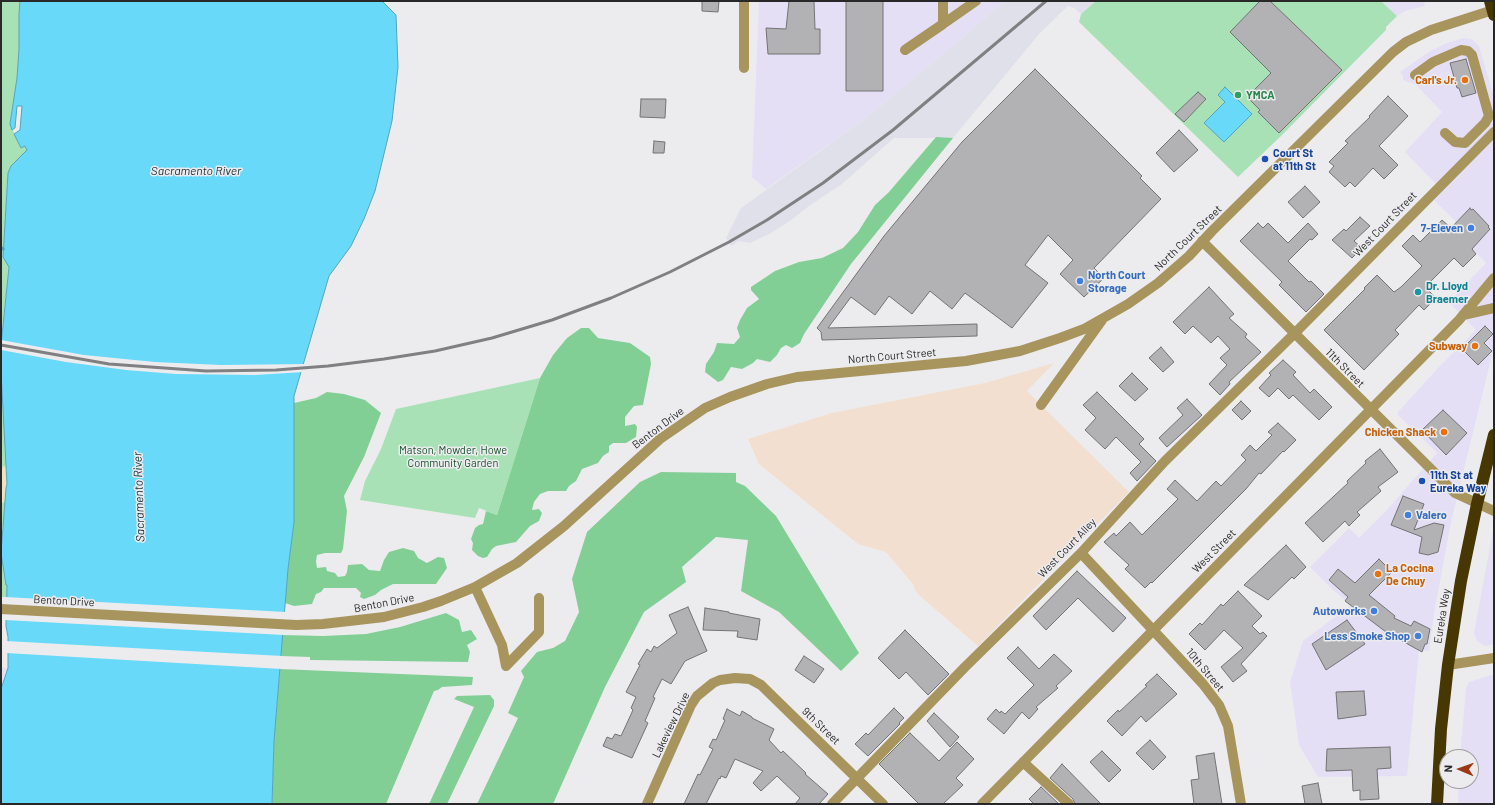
<!DOCTYPE html>
<html>
<head>
<meta charset="utf-8">
<style>
	body { margin:0 }
	#map { position:relative; width:1495px; height:805px; overflow:hidden; background:#ececef; font-family:Barlow,sans-serif }
	canvas { display:block }
	.frame { position:absolute; inset:0; border:2px solid #282829; pointer-events:none }
	.north { position:absolute; left:1439px; top:749px; width:40px; height:40px; box-sizing:border-box; background:#ececef; border:1px solid #9e9ea0; border-radius:50%; rotate:272deg; font-size:11px; font-weight:700; line-height:16px; text-align:center; color:#282829 }
	.north::after { content:''; display:block; margin:auto; width:14px; height:18px; background:#9d3714; clip-path:polygon(50% 0,100% 100%,50% 72%,0 100%) }
</style>
</head>
<body>
<div id="map">
<canvas width="1495" height="805"></canvas>
<div class="frame"></div>
<div class="north">N</div>
</div>
<script>
const context = document.querySelector('canvas').getContext('2d');
context.lineJoin = 'round';
function fill(path, color) { context.fillStyle = color; context.fill(path, 'evenodd'); }
const toPath = rows => new Path2D(rows.map(r => 'M' + r).join(''));
function strokePath(path, color, width, dash) { context.strokeStyle = color; context.lineWidth = width; context.lineCap = dash ? 'butt' : 'round'; context.setLineDash(dash || []); context.stroke(path); }
function write(font, color, halo, rows, align = 'center') {
  context.font = font + ' Barlow,sans-serif'; context.lineWidth = 3; context.setLineDash([]); context.textBaseline = 'middle'; context.strokeStyle = halo; context.fillStyle = color; for (const [text, x, y, turn = 0] of rows) {
    context.save(); context.translate(x, y); context.rotate((+turn || 0) * Math.PI / 180); context.textAlign = isNaN(turn) ? turn : align; if (halo) context.strokeText(text, 0, 0); context.fillText(text, 0, 0); context.restore();
  }
}
fill(toPath([
	[759,1,1004,1,960,40,866,118,766,189,752,177],
	[1382,1,1425,1,1424,2,1425,6,1405,11,1397,16],
	[1463,38,1472,39,1479,46,1494,97,1494,347,1451,522,1435,608,1429,651,1419,650,1407,776,1318,777,1299,745,1290,682,1303,641,1351,605,1333,590,1310,567,1349,528,1359,538,1385,512,1437,453,1398,415,1398,412,1438,368,1476,330,1449,302,1486,263,1452,227,1456,222,1433,199,1441,192,1435,183,1405,152,1442,112,1416,85,1403,80,1403,76,1400,72,1430,51,1447,43],
	[1494,525,1494,644,1485,646,1477,641,1474,633],
	[1,667,8,668,1,689],
	[1494,674,1494,804,1458,804,1459,781,1471,781,1471,757,1460,757,1466,688,1469,682]
]), '#e5dff5');
fill(toPath([
	[1054,363,1027,391,1129,492,978,646,919,595,915,590,913,584,886,552,858,544,759,464,748,439,832,413,985,383]
]), '#f2dfcf');
fill(toPath([
	[1004,1,1096,1,1081,14,1074,8,1068,6,1040,33,953,138,894,138,842,184,809,206,790,221,771,233,750,243,739,241,731,246,726,238,741,208,866,118,960,40]
]), '#e0e0ea');
fill(toPath([
	[1,1,20,1,19,15,19,49,17,78,10,124,21,148,25,146,28,150,11,166,8,173,3,257,9,266,1,340],
	[1096,1,1381,1,1397,16,1386,27,1386,30,1281,136,1238,177,1079,22,1081,14],
	[1,372,7,467,3,467,1,476],
	[540,378,497,515,479,508,475,518,360,500,365,481,381,449,396,409],
	[5,502,4,527,1,526,1,503],
	[1,553,6,584,7,585,7,597,1,597]
]), '#a9e1b6');
fill(toPath([
	[936,137,953,138,851,264,804,334,800,343,792,348,786,345,781,348,777,355,770,362,757,359,753,363,742,369,731,367,723,380,718,382,705,372,706,364,714,352,717,343,734,344,740,337,737,328,740,320,747,308,759,299,751,290,751,287,775,271,799,262,822,258,843,248,858,232,875,205,889,192],
	[581,328,589,328,598,338,630,343,650,357,651,364,643,405,634,406,625,417,625,426,635,424,637,427,636,437,626,443,613,443,609,446,609,452,603,456,598,463,582,469,576,481,569,486,566,491,548,491,540,494,534,502,532,510,539,509,542,513,539,521,530,526,516,542,496,546,492,549,487,557,483,558,478,556,472,550,473,543,471,539,475,528,479,525,483,524,486,511,497,515,540,378,553,355,567,338],
	[327,392,344,394,365,400,381,413,364,457,344,496,347,511,343,549,341,553,325,553,317,555,316,561,317,568,326,567,327,571,335,573,338,577,345,576,347,572,348,565,362,564,369,570,380,571,384,560,389,552,403,548,414,551,418,558,427,563,438,557,444,558,447,568,436,584,393,584,381,590,375,595,364,599,360,597,361,593,356,588,324,588,321,592,316,594,312,604,294,606,285,603,288,569,294,522,294,403,316,398],
	[661,472,736,473,736,482,745,486,776,516,859,653,841,671,779,612,741,591,748,540,716,537,682,567,686,582,644,612,605,687,553,804,477,804,518,718,508,713,524,677,521,671,537,652,553,648,565,641,579,612,572,579,587,532,640,482],
	[446,613,459,620,462,632,471,630,477,639,467,645,470,652,468,662,310,660,310,657,281,656,282,635,323,636,366,634,400,627],
	[280,669,473,677,472,685,442,687,438,690,434,691,386,804,272,804,274,741],
	[490,695,494,700,494,706,447,804,429,804,474,707,454,699,457,696]
]), '#82cf96');
fill(toPath([
	[3,466,7,467,7,484,6,488,5,502,1,503,1,476]
]), '#ede3be');
const water = toPath([
	[20,1,382,1,396,15,398,67,392,121,375,191,364,219,351,246,329,276,294,396,294,522,288,569,274,741,272,804,1,804,1,689,8,668,8,637,6,626,7,585,6,585,1,553,6,488,7,484,1,372,1,345,9,267,3,257,8,173,11,166,27,150,25,146,21,148,14,134,20,130,22,106,17,106,15,128,12,130,10,124,17,78,19,49,19,14,20,1],
	[1225,87,1252,114,1224,142,1204,123,1225,102,1218,95,1225,87]
]);
fill(water, '#68d9f9');
strokePath(water, '#55a4bb', 1);
fill(toPath([
	[1,340,84,355,155,362,221,365,306,364,304,372,255,375,176,374,126,370,66,362,1,350],
	[5,597,286,612,284,635,5,620],
	[6,641,169,650,283,656,282,669,6,653]
]), '#ececef');
strokePath(toPath([
	[1,248,3,249]
]), '#55a4bb', 3.5);
const building = toPath([
	[702,1,719,1,718,12,702,11,702,1],
	[789,1,814,1,815,29,820,29,820,54,768,54,766,28,786,29,789,1],
	[846,1,883,1,883,91,846,91,846,1],
	[1260,1,1270,1,1342,70,1279,133,1258,112,1260,110,1247,97,1271,73,1230,32,1260,1],
	[1466,59,1476,93,1462,97,1459,88,1457,88,1450,63,1466,59],
	[1035,69,1142,176,1140,178,1161,199,1094,268,1104,278,1084,297,1060,274,1073,260,1048,235,1025,265,1048,283,1012,328,965,293,952,309,930,291,912,314,889,296,875,315,851,297,828,328,977,324,977,336,822,340,821,332,817,328,884,236,962,142,1035,69],
	[1198,92,1206,99,1184,122,1175,114,1198,92],
	[1388,96,1408,116,1379,146,1398,165,1384,179,1373,168,1355,187,1350,182,1345,187,1329,172,1334,166,1329,162,1348,143,1345,141,1370,117,1369,116,1388,96],
	[641,99,666,99,665,118,640,117,641,99],
	[1179,130,1198,150,1174,172,1156,153,1179,130],
	[654,141,665,142,664,153,653,153,654,141],
	[1305,186,1320,202,1303,218,1288,202,1305,186],
	[1470,208,1471,210,1473,209,1489,226,1488,227,1490,229,1472,249,1476,254,1463,267,1454,258,1425,287,1436,298,1424,310,1419,305,1395,330,1399,334,1364,370,1324,330,1365,289,1364,288,1377,275,1394,292,1401,287,1422,266,1402,246,1413,235,1420,242,1442,220,1451,228,1470,208],
	[1360,217,1370,226,1354,241,1362,248,1352,258,1332,240,1344,229,1346,231,1360,217],
	[1258,223,1263,228,1268,223,1288,243,1308,223,1318,234,1312,240,1310,239,1288,261,1309,282,1311,281,1324,294,1306,312,1279,285,1282,282,1240,241,1258,223],
	[1209,287,1234,314,1229,318,1247,334,1245,337,1261,352,1229,382,1230,384,1220,395,1209,384,1227,365,1220,358,1230,349,1218,336,1211,343,1193,326,1185,334,1173,322,1209,287],
	[1485,326,1493,334,1484,343,1492,351,1478,365,1462,349,1485,326],
	[1161,347,1174,362,1163,372,1149,358,1161,347],
	[1283,360,1296,372,1293,375,1310,393,1314,389,1332,407,1319,420,1293,395,1289,399,1278,388,1269,397,1259,388,1271,375,1269,373,1283,360],
	[1132,373,1148,389,1135,401,1119,386,1132,373],
	[1097,392,1144,439,1139,444,1156,461,1137,481,1130,473,1141,462,1116,437,1105,449,1085,430,1096,418,1083,405,1097,392],
	[1187,399,1202,415,1167,447,1159,438,1183,415,1177,408,1187,399],
	[1241,401,1251,411,1242,420,1232,410,1241,401],
	[1443,410,1467,433,1446,455,1422,430,1443,410],
	[1278,423,1296,440,1284,452,1283,451,1261,474,1259,473,1246,489,1152,583,1151,582,1145,588,1125,569,1129,565,1104,542,1114,533,1116,536,1130,522,1142,535,1178,499,1167,489,1175,480,1197,501,1216,481,1221,486,1246,460,1241,455,1250,445,1256,451,1272,435,1268,432,1278,423],
	[1380,449,1398,472,1378,487,1381,491,1357,512,1360,515,1349,526,1345,521,1323,542,1305,523,1348,483,1347,481,1366,463,1365,461,1380,449],
	[1403,496,1424,504,1414,530,1434,523,1444,525,1438,552,1428,555,1419,553,1422,537,1391,525,1403,496],
	[1286,545,1306,567,1294,579,1292,577,1268,600,1244,585,1286,545],
	[1379,559,1392,572,1369,595,1395,616,1394,618,1411,626,1414,621,1430,629,1427,644,1425,644,1422,652,1386,632,1345,601,1348,597,1329,580,1338,569,1355,583,1379,559],
	[1077,571,1126,618,1113,632,1078,598,1046,630,1033,616,1077,571],
	[1238,591,1262,616,1252,626,1260,634,1263,632,1267,636,1241,664,1247,671,1233,682,1221,667,1243,648,1224,630,1205,650,1189,634,1200,623,1202,625,1221,604,1223,606,1238,591],
	[688,607,707,651,685,661,671,684,662,679,653,697,655,698,645,721,648,723,632,758,603,746,607,737,612,739,615,734,621,736,633,710,631,708,636,697,626,692,640,665,638,664,647,649,651,652,654,646,657,648,677,633,669,615,688,607],
	[705,608,729,612,729,613,760,619,757,640,737,637,738,631,703,630,705,608],
	[1347,620,1365,644,1326,670,1312,644,1347,620],
	[905,630,949,674,928,695,906,672,899,679,878,658,905,630],
	[1018,647,1039,669,1054,654,1072,671,1056,686,1058,688,1036,707,1038,709,1029,719,1022,712,1004,734,987,719,996,709,1000,713,1001,711,1005,714,1034,685,1007,658,1018,647],
	[804,656,824,669,814,683,795,670,804,656],
	[1157,674,1177,694,1146,722,1141,716,1122,736,1107,721,1118,710,1119,712,1147,686,1145,685,1157,674],
	[1364,691,1366,715,1338,719,1336,692,1364,691],
	[894,708,904,718,899,723,900,724,868,756,855,744,866,733,868,735,894,708],
	[727,709,740,716,742,711,752,717,752,718,774,729,769,740,781,753,783,751,806,773,805,774,828,794,819,804,795,804,800,798,777,776,761,791,753,783,763,771,735,759,726,778,721,776,720,779,719,778,706,804,684,804,698,774,700,775,713,749,709,747,713,739,716,740,725,720,723,719,727,709],
	[934,713,959,737,950,747,927,721,934,713],
	[910,733,939,761,957,742,974,759,956,778,963,785,943,804,919,804,879,764,910,733],
	[1150,740,1166,757,1153,770,1136,753,1150,740],
	[1390,747,1391,768,1377,769,1379,799,1360,800,1360,790,1353,791,1352,770,1326,771,1327,749,1390,747],
	[1102,751,1121,770,1109,782,1090,762,1102,751],
	[1214,753,1222,804,1194,804,1191,780,1199,779,1196,756,1214,753],
	[1062,764,1101,804,1075,804,1073,799,1050,778,1062,764],
	[1318,783,1322,804,1305,804,1302,786,1318,783],
	[1041,787,1059,804,1034,804,1029,799,1041,787]
]);
fill(building, '#b2b2b4');
strokePath(building, '#737375', 1);
strokePath(toPath([
	[943,24,976,1],
	[905,50,943,24,943,1],
	[744,68,744,1],
	[1415,75,1433,62,1461,50,1468,51,1472,55,1489,116,1485,123,1465,143,1455,142,1445,133],
	[1202,241,1455,493,1494,511],
	[1463,315,1494,308],
	[1041,405,1102,320],
	[1081,553,1166,644,1203,684,1219,705,1228,726,1241,804],
	[475,587,502,645,506,666],
	[1,609,296,625,323,624,384,617,423,607,441,601,475,587,517,563,564,526,660,439,705,408,730,397,767,384,797,377,966,361,1020,351,1060,338,1084,329,1128,304,1158,283,1189,256,1212,231,1393,52,1406,42,1431,30,1493,10],
	[1448,665,1494,658],
	[506,666,539,632,539,598],
	[1023,762,1069,804],
	[647,804,691,705,697,696,713,683,720,680,735,678,750,679,761,685,883,804],
	[832,804,965,667,1081,553,1165,461,1294,334,1494,132],
	[982,804,1459,320,1494,278]
]), '#a8955e', 10);
strokePath(toPath([
	[1490,1,1494,15],
	[1437,804,1441,729,1448,665,1461,581,1477,504,1494,435]
]), '#473803', 12);
strokePath(toPath([
	[1,345,109,364,206,371,276,370,328,366,384,359,435,351,492,338,552,320,611,298,670,272,729,242,767,220,823,183,893,130,1046,1]
]), '#808082', 3);
for (const [x, y, r, color] of [
	[1465,80,4,"#e8710a"],
	[1238,95,4,"#2e9e5b"],
	[1265,159,4,"#1a4fb4"],
	[1471,228,4,"#3f7fe0"],
	[1080,281,4,"#3f7fe0"],
	[1418,292,4,"#0f9aa8"],
	[1475,346,4,"#e8710a"],
	[1444,432,4,"#e8710a"],
	[1422,481,4,"#1a4fb4"],
	[1408,515,4,"#3f7fe0"],
	[1378,574,4,"#e8710a"],
	[1374,611,4,"#3f7fe0"],
	[1418,636,4,"#3f7fe0"]
]) { const dot = new Path2D(); dot.arc(x, y, r, 0, 2 * Math.PI); context.fillStyle = color; context.fill(dot); strokePath(dot, '#ececef', 1.5); }
write('bold 11px', '#c56008', '#ececef', [
	["Carl's Jr.",1457,80],
	["Subway",1467,346],
	["Chicken Shack",1436,432],
	["La Cocina",1386,568,"left"],
	["De Chuy",1386,581,"left"]
], 'right');
write('bold 11px', '#27864d', '#ececef', [
	["YMCA",1246,95]
], 'left');
write('bold 11px', '#164399', '#ececef', [
	["Court St",1273,153],
	["at 11th St",1273,166],
	["11th St at",1430,475],
	["Eureka Way",1430,488]
], 'left');
write('11px', '#282829', '#ececef', [
	["West Court Street",1385,224,-46],
	["North Court Street",1188,238,-44],
	["North Court Street",892,356,-5],
	["11th Street",1345,368,45],
	["Benton Drive",658,428,-37],
	["West Court Alley",1067,548,-46],
	["West Street",1214,551,-45],
	["Benton Drive",64,601,3],
	["Benton Drive",384,603,-11],
	["Eureka Way",1442,616,-81],
	["10th Street",1205,670,50],
	["Lakeview Drive",671,725,-64],
	["9th Street",821,726,44]
]);
write('bold 11px', '#366cbe', '#ececef', [
	["7-Eleven",1463,228],
	["North Court",1088,275,"left"],
	["Storage",1088,288,"left"],
	["Valero",1416,515,"left"],
	["Autoworks",1366,611],
	["Less Smoke Shop",1410,636]
], 'right');
write('bold 11px', '#0d838f', '#ececef', [
	["Dr. Lloyd",1426,286],
	["Braemer",1426,299]
], 'left');
write('11px', '#1a512c', '#ececef', [
	["Matson, Mowder, Howe",453,450],
	["Community Garden",453,463]
]);
write('italic 12px', '#192d34', '#ececef', [
	["Sacramento River",196,171],
	["Sacramento River",139,497,-92]
]);
</script>
</body>
</html>
